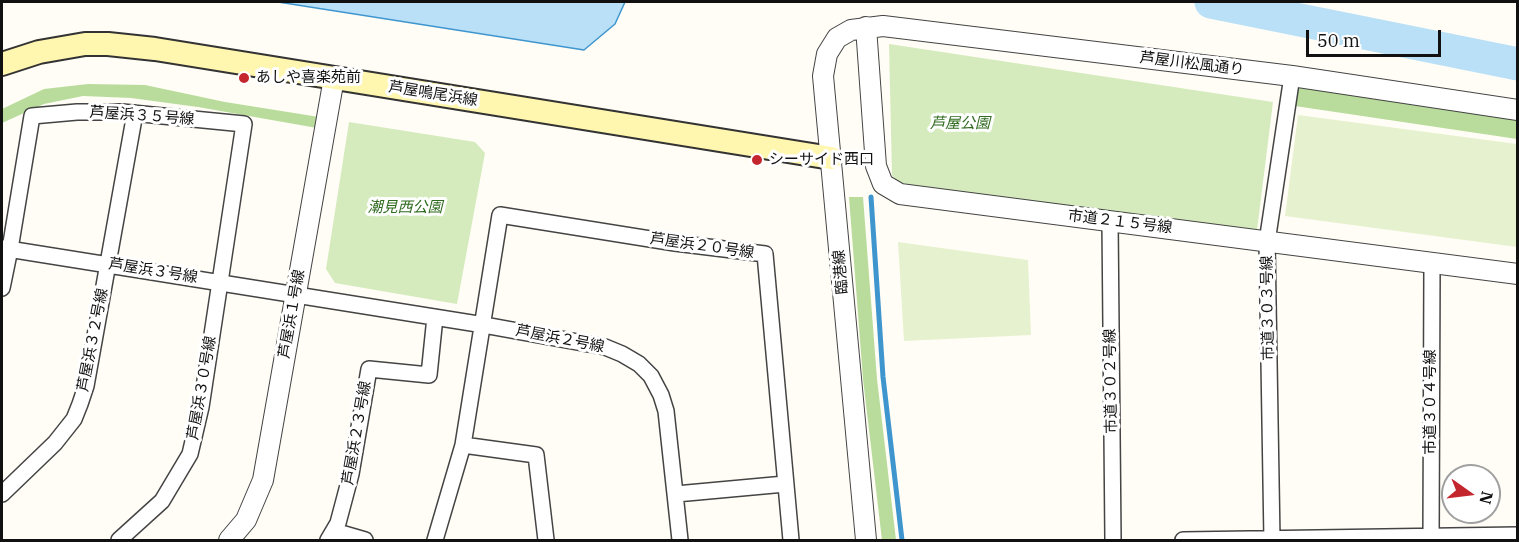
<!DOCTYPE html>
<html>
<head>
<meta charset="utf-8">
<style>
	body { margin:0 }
	#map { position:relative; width:1519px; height:542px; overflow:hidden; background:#fffdf5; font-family:"IBM Plex Serif",serif }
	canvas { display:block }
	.frame { position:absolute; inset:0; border:3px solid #111; pointer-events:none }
	.north { position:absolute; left:1441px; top:464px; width:60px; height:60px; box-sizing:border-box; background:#fff; border:2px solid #a0a0a0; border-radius:50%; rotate:104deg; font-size:16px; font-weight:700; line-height:24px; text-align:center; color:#111 }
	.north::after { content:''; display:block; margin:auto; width:21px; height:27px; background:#c4262e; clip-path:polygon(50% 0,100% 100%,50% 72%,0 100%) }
	.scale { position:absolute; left:1306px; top:30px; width:135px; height:27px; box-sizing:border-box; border:3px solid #111; border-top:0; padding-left:8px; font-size:18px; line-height:21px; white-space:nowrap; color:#111; -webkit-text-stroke:4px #fff; paint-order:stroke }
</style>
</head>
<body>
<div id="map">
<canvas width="1519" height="542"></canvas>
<div class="frame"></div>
<div class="north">N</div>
<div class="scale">50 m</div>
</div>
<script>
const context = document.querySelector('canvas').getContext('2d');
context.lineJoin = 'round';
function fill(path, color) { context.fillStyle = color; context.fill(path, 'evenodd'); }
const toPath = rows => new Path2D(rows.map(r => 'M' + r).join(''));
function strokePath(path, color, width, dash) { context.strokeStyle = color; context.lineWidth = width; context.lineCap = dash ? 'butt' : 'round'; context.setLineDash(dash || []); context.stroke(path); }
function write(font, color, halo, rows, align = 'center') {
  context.font = font + ' "IBM Plex Serif","Noto Sans JP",serif'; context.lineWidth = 6; context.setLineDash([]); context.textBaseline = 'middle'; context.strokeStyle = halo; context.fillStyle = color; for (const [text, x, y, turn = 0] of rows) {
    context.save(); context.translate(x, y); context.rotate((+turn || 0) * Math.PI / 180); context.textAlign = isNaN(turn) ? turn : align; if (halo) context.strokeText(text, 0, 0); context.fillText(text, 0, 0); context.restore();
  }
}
fill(toPath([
	[889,44,1273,102,1257,230,901,185,892,175],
	[349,122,475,142,485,153,457,304,335,283,326,269]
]), '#d5ebbd');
fill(toPath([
	[88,84,145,85,225,102,319,117,317,128,198,107,131,98,83,96,44,104,2,123,2,109,44,89],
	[1298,85,1517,118,1517,139,1295,106],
	[849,197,863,197,877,379,896,540,882,540,863,379]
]), '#b9dc9c');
fill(toPath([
	[1298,115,1517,144,1517,247,1285,216],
	[898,242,1028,260,1031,335,904,341]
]), '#e6f2cf');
const water = toPath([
	[278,2,625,2,615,24,584,50,278,2]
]);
fill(water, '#b9e0f7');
strokePath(water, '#3f96cf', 1.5);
strokePath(toPath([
	[871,197,883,377,902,540]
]), '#3f96cf', 5);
strokePath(toPath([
	[1211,2,1518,64]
]), '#b9e0f7', 33);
const minor = toPath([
	[1110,221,1113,540],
	[2,248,484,325,605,347,622,354,639,364,651,376,661,395,666,411,680,540],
	[2,288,10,249,32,116,77,112,122,112,244,124,201,407,190,454,162,501,119,540],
	[463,445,536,455,546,540],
	[2,494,55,443,74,419,80,404,86,386,135,113],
	[676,494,785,484],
	[334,531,365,540],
	[328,540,338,523,351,474,369,369,429,375,435,317],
	[435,540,463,445,500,215,675,243,765,254,791,540],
	[1183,540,1518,535],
	[1272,540,1267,242,1292,76],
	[1431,540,1432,263]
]);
const tertiary = toPath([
	[866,27,876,166,883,184,900,194,1518,274],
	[229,540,246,520,263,480,334,78],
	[866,540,823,76,827,54,837,38,851,30,883,26,1292,76,1518,110]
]);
const secondary = toPath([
	[2,64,39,52,85,44,108,44,155,49,831,158]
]);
strokePath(minor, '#444', 18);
strokePath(tertiary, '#444', 22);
strokePath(secondary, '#333', 26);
strokePath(minor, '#fff', 15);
strokePath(tertiary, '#fff', 20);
strokePath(secondary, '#fff6b0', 22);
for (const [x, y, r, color] of [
	[244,78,6,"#c4262e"],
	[757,160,6,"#c4262e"]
]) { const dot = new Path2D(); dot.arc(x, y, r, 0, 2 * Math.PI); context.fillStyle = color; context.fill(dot); strokePath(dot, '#fff', 2); }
write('15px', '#111', '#fff', [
	["芦屋川松風通り",1192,64,7],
	["芦屋鳴尾浜線",433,94,9],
	["芦屋浜３５号線",142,116,4],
	["市道２１５号線",1120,222,7],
	["芦屋浜２０号線",702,246,8],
	["芦屋浜３号線",153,271,9],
	["臨港線",841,272,-95],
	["市道３０３号線",1268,308,-91],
	["芦屋浜１号線",292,314,-80],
	["芦屋浜２号線",560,339,11],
	["芦屋浜３２号線",93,340,-79],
	["市道３０２号線",1111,381,-91],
	["芦屋浜３０号線",202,388,-80],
	["市道３０４号線",1431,402,-90],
	["芦屋浜２３号線",357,433,-80]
]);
write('15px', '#111', '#fff', [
	["あしや喜楽苑前",256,78],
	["シーサイド西口",769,160]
], 'left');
write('italic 15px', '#2f6b1f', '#fff', [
	["芦屋公園",960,124],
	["潮見西公園",405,208]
]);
</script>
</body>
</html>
